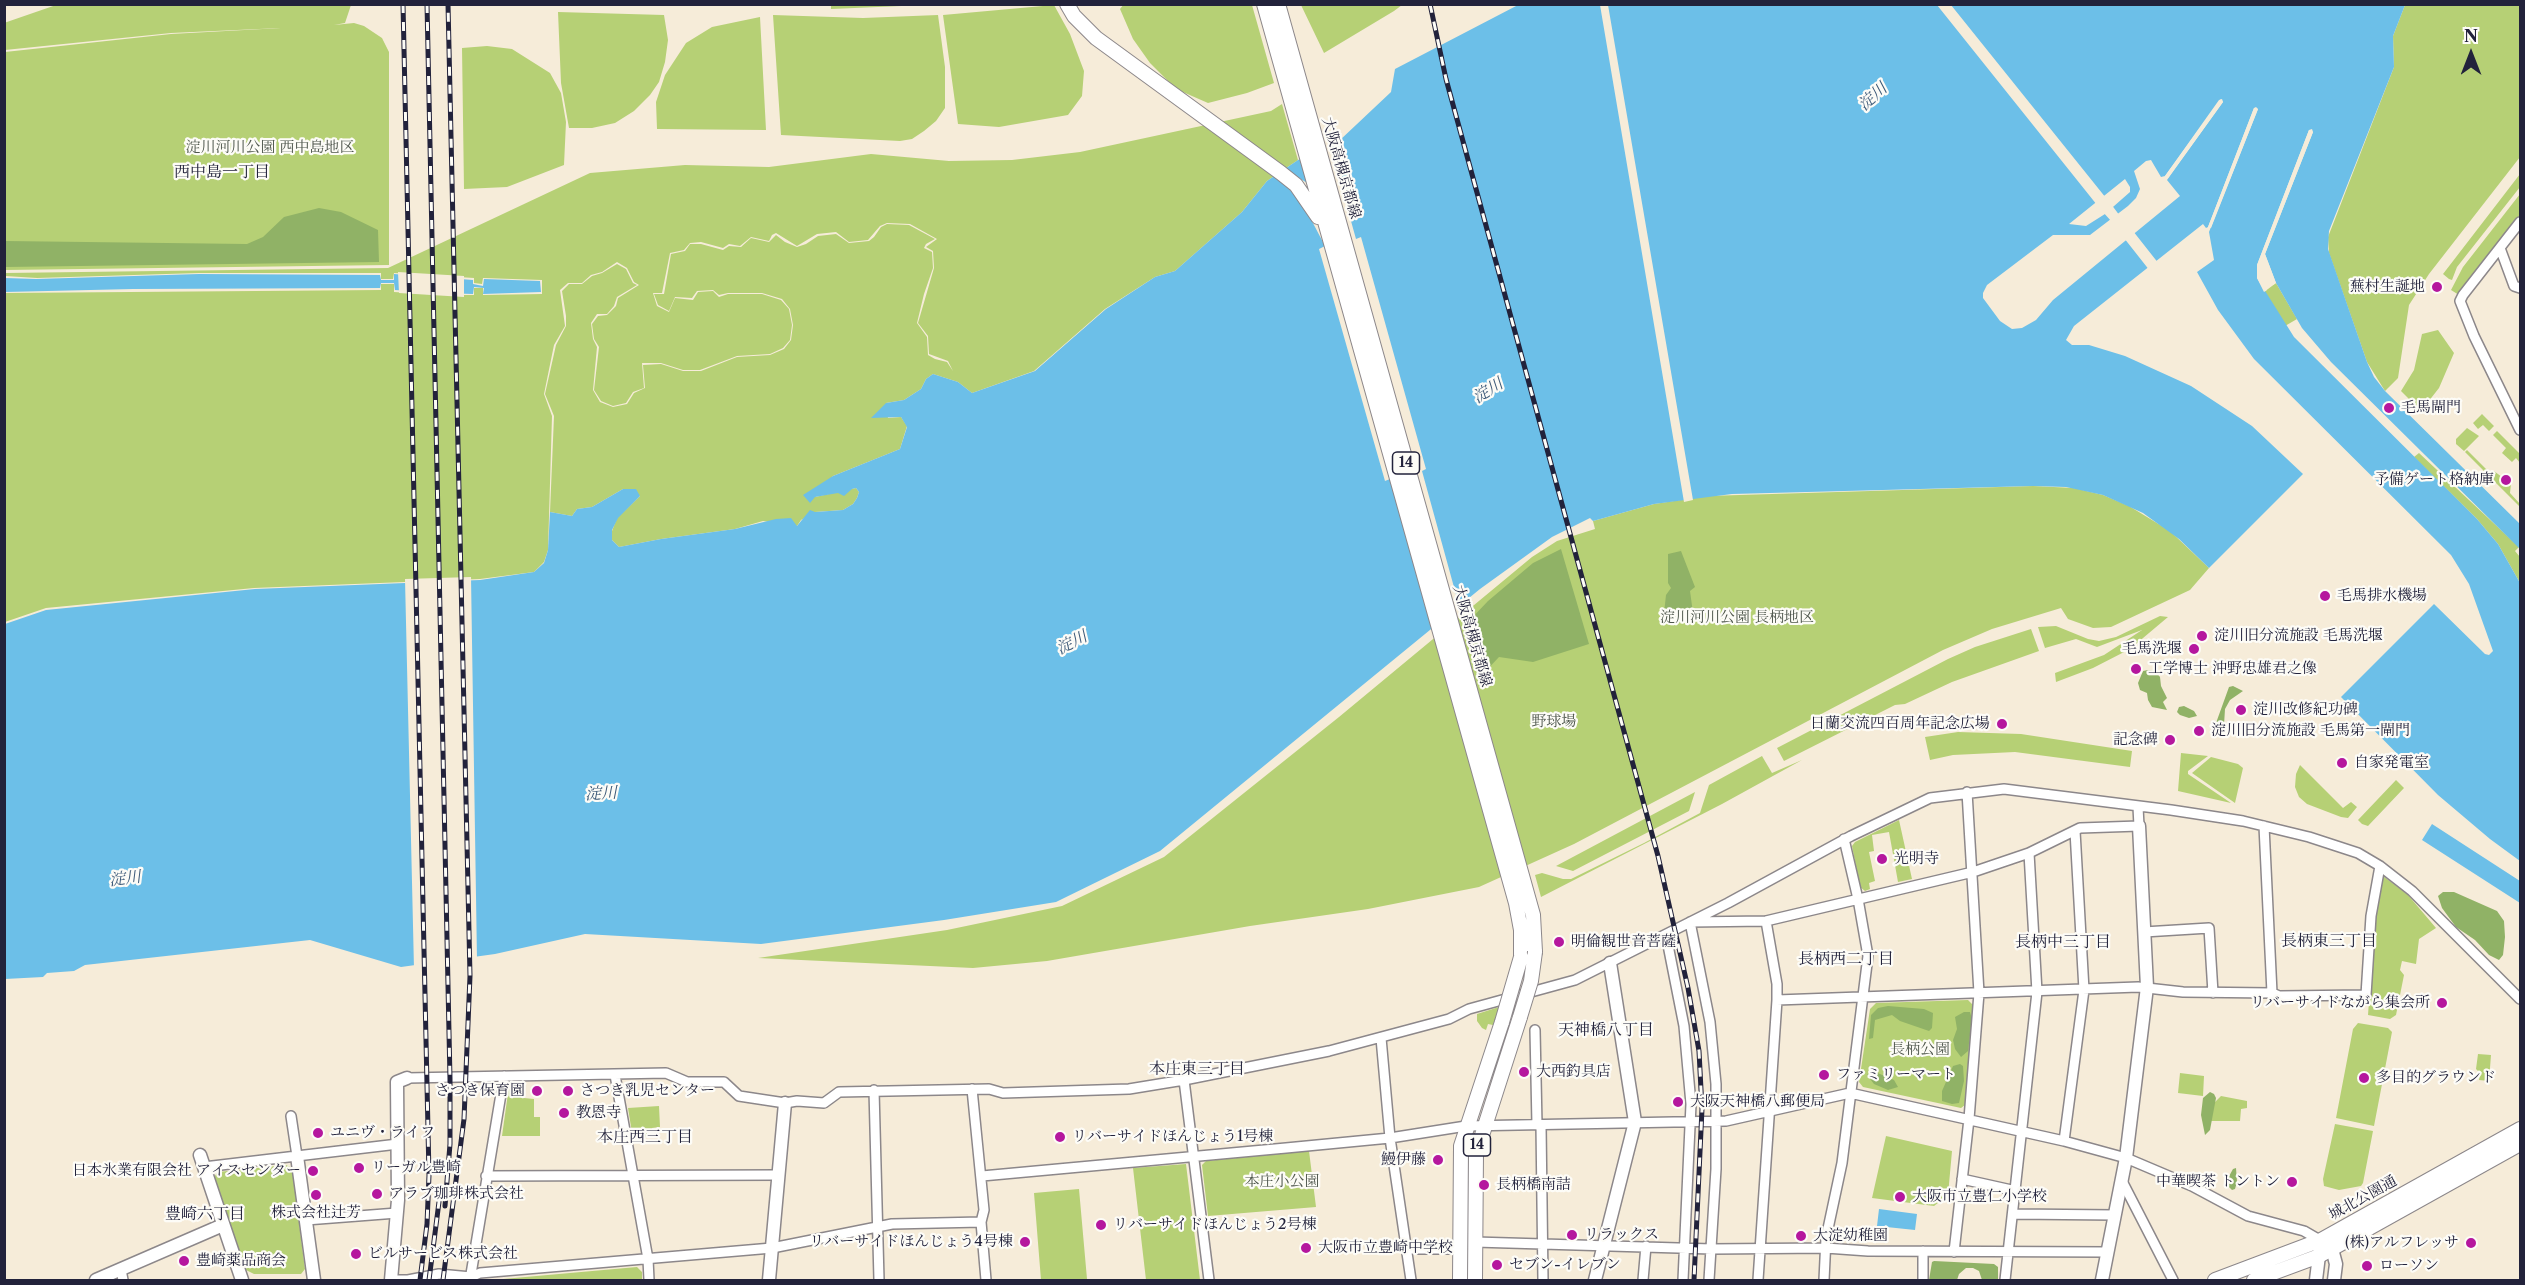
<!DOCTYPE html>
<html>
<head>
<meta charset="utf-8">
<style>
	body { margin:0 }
	#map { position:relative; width:2525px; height:1285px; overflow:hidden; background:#f6ecd9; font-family:"Libre Caslon Text",serif }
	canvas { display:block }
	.frame { position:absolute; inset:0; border:6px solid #22223b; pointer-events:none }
	.north { position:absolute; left:2441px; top:24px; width:60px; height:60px; -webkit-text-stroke:4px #fdfcf7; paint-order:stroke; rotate:0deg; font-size:16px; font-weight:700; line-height:24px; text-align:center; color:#22223b }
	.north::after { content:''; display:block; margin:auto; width:21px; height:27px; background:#22223b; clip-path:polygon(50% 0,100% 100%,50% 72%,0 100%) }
</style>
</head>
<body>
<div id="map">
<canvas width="2525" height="1285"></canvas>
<div class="frame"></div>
<div class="north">N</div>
</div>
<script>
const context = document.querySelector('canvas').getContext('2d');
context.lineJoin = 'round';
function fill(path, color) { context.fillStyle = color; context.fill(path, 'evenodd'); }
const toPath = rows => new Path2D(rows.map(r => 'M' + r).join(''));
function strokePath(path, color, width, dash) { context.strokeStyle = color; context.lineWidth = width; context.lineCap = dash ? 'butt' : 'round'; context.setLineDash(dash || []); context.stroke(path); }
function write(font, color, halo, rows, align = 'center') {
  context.font = font + ' "Libre Caslon Text","Noto Serif JP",serif'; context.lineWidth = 4.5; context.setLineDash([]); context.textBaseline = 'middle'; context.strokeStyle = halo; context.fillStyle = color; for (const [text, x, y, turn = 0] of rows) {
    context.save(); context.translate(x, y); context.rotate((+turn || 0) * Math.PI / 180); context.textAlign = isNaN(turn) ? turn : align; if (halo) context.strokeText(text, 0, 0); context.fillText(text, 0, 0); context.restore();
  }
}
fill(toPath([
	[59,4,351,5,345,23,334,25,354,23,364,26,382,38,389,52,389,265,5,270,5,52,171,34,281,28,171,33,5,50,4,23],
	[831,4,925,4,925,5,831,9],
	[1124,4,1252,5,1274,83,1247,93,1208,103,1176,89,1150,63,1133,39,1120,9],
	[1054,5,1070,34,1084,71,1082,96,1068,115,999,127,958,124,943,15],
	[1301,5,1402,5,1394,11,1324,53],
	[2405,5,2520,5,2520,157,2429,274,2409,305,2398,378,2385,391,2367,362,2329,253,2328,237,2394,67,2393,36],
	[558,12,664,15,668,40,665,62,659,82,650,95,634,111,615,123,592,128,569,128,561,83],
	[938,15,945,67,945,108,936,121,924,131,912,139,900,141,781,135,773,15,863,18],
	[760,17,766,130,657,129,656,102,665,75,686,43,712,27],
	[487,46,512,49,550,73,561,93,566,122,564,165,507,187,464,189,462,48],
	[1282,104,1298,160,1267,181,1242,212,1175,271,1155,277,1105,309,1034,371,972,393,958,382,933,374,926,379,921,389,904,400,886,403,888,418,901,417,907,426,900,449,833,476,815,497,856,488,859,492,857,498,853,504,843,510,815,512,801,520,797,526,763,521,735,529,661,539,619,547,612,540,612,531,617,518,640,496,623,489,592,507,577,509,572,516,550,512,554,416,545,394,556,345,566,326,566,316,562,291,569,284,582,284,592,276,602,273,617,264,626,269,633,283,637,285,617,297,614,306,607,314,597,314,591,323,593,339,597,347,593,390,600,402,613,407,627,404,634,393,645,388,643,365,661,364,683,371,701,371,737,357,770,355,784,349,791,340,793,325,790,309,782,299,762,293,728,293,719,295,713,290,697,291,692,298,675,297,669,311,658,305,654,294,664,294,671,254,685,251,690,244,701,244,723,250,729,246,741,247,751,238,769,242,776,235,785,242,797,247,806,244,818,236,836,234,849,243,869,241,874,237,881,227,887,224,909,225,935,239,926,244,924,248,932,252,933,268,924,294,917,323,927,337,928,355,935,359,947,362,953,371,948,361,929,354,928,336,918,323,934,268,933,251,926,247,937,239,910,224,887,223,880,226,868,240,849,242,836,232,817,234,797,246,776,233,772,235,769,241,751,237,740,246,729,244,723,248,701,242,690,243,684,250,670,253,662,293,653,293,657,306,669,312,675,298,693,300,698,292,713,291,719,297,728,294,762,294,781,300,789,309,792,325,790,340,783,348,770,354,737,356,700,370,683,370,661,363,642,363,644,388,633,392,626,403,613,406,601,401,594,390,599,347,594,339,592,324,598,316,607,315,616,306,618,298,639,285,634,282,627,268,617,262,602,272,591,275,582,283,568,283,560,290,565,326,554,345,544,394,552,416,548,550,544,562,534,572,480,579,254,588,46,608,5,622,5,293,381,290,381,284,394,284,394,292,441,295,474,295,474,288,483,288,483,295,542,294,542,280,483,278,482,284,474,283,474,278,394,273,393,279,381,279,381,273,199,273,37,278,5,276,5,273,388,268,590,173,685,165,769,167,871,154,949,161,1012,160,1080,152,1271,111],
	[2520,174,2520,187,2457,267,2452,280,2449,279,2443,274],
	[2520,194,2520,216,2459,295,2451,290,2463,267],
	[2276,283,2297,319,2285,326,2264,292],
	[2438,330,2454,353,2439,388,2421,411,2401,391,2414,370,2422,334],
	[2482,414,2494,426,2489,431,2483,425,2478,429,2473,423],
	[2467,428,2479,436,2464,451,2456,444,2456,439],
	[2497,431,2520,454,2520,463,2516,458,2512,462,2502,453,2506,448,2493,435],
	[2467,450,2491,474,2494,471,2511,484,2510,493,2520,504,2520,507,2465,452],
	[2419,453,2519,547,2515,551,2520,557,2520,583,2498,544,2477,519,2414,457],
	[2033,486,2074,488,2103,495,2129,506,2170,531,2209,568,2190,590,2111,627,2093,628,2068,619,2061,608,1992,629,1943,650,1574,844,1479,887,1368,909,1250,926,1047,961,973,968,758,958,947,930,1062,906,1164,857,1339,717,1532,557,1557,541,1595,529,1593,521,1654,504,1707,496],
	[2160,616,2168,617,2130,649,2093,668,2056,682,2055,673,2104,655,2142,630,2097,647,2076,639,2045,648,2038,627,2056,626,2088,639,2099,641,2116,637],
	[2031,629,2039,651,1952,682,1905,704,1895,705,1784,761,1777,748,1948,659,1975,647],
	[1958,732,2021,734,2132,751,2130,767,2015,752,1953,755,1930,760,1925,737],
	[2181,753,2208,756,2188,771,2188,774,2231,803,2178,791],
	[1762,756,1772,773,1802,760,1722,804,1541,897,1535,875,1542,873,1563,879,1571,879,1644,843,1700,813,1709,785],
	[2211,757,2238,764,2243,768,2235,803,2192,773],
	[2300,765,2343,808,2351,802,2357,807,2348,818,2341,817,2307,804,2299,797,2295,787,2296,774],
	[2396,780,2404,788,2368,826,2362,824,2358,820],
	[1695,792,1689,811,1573,871,1556,866],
	[1899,820,1912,879,1898,882,1889,832,1872,835,1874,851,1869,852,1875,881,1869,883,1870,889,1865,891,1860,887,1852,846,1855,842],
	[2383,876,2408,895,2436,928,2419,939,2416,964,2402,961,2400,970,2404,975,2396,1015,2390,1019,2368,1015,2375,918],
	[1968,1000,1973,1005,1965,1105,1961,1108,1863,1087,1859,1082,1870,1009,1876,1003],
	[1499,1007,1493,1025,1488,1024,1486,1030,1482,1028,1477,1021,1477,1014],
	[2358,1023,2388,1028,2392,1032,2374,1126,2336,1118,2353,1029],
	[2478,1054,2491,1055,2489,1081,2479,1080,2480,1073,2476,1069],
	[2180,1073,2204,1076,2203,1096,2178,1093],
	[524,1085,524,1098,534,1099,534,1117,540,1117,540,1136,502,1136,509,1086],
	[2221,1096,2247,1101,2247,1108,2241,1109,2240,1121,2210,1121,2212,1105],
	[659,1106,660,1127,652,1128,653,1135,633,1139,628,1108],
	[2335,1124,2373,1131,2363,1183,2361,1186,2339,1190,2324,1186,2323,1179],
	[1886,1136,1952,1151,1948,1195,1934,1206,1872,1198],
	[1309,1151,1316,1207,1208,1216,1202,1165,1206,1161],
	[1186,1164,1200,1280,1146,1280,1133,1168],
	[286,1165,292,1168,305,1269,301,1274,254,1274,246,1270,214,1177,218,1172],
	[1079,1189,1087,1279,1041,1280,1034,1193],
	[637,1267,642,1272,642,1280,492,1280]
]), '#b6d075');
fill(toPath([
	[319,208,341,212,378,230,379,262,5,267,5,241,247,244,263,237,284,217],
	[1561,549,1589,644,1533,662,1499,657,1483,674,1469,621,1488,601,1533,563],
	[1681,551,1695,587,1690,591,1693,613,1688,621,1676,623,1664,613,1666,595,1671,588,1668,583,1668,554],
	[2148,670,2155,671,2160,677,2161,686,2167,698,2163,702,2167,710,2152,707,2148,700,2147,693,2140,690,2138,683,2143,671],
	[2233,686,2243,691,2230,700,2225,709,2224,725,2216,723,2229,687],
	[2184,706,2194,711,2197,716,2189,718,2180,715,2177,712,2179,707],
	[2443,892,2454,892,2497,911,2504,921,2505,937,2503,955,2499,960,2489,955,2475,940,2456,927,2442,908,2438,896],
	[1888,1006,1924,1009,1933,1013,1932,1028,1929,1031,1900,1021,1892,1015,1875,1020,1873,1038,1869,1039,1871,1015,1878,1008],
	[1964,1012,1970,1012,1972,1019,1968,1051,1961,1057,1955,1049,1953,1040,1957,1029,1955,1017],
	[1960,1064,1963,1066,1964,1081,1959,1103,1952,1104,1942,1101,1942,1091,1953,1066],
	[1873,1071,1894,1080,1898,1087,1888,1090,1874,1084,1867,1075],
	[2210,1092,2214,1094,2216,1098,2210,1130,2205,1135,2201,1115,2203,1098],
	[2236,1168,2237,1182,2235,1189,2232,1190,2228,1186,2228,1178,2233,1169],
	[1934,1261,1994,1264,1998,1267,1998,1280,1982,1280,1979,1271,1973,1268,1966,1268,1959,1274,1957,1280,1929,1280,1932,1262]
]), '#90b266');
fill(toPath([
	[1518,5,2405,5,2393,36,2394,67,2329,231,2328,249,2367,362,2374,377,2385,391,2520,524,2520,549,2331,362,2302,328,2276,283,2265,254,2313,132,2309,130,2257,265,2257,278,2294,337,2477,519,2498,544,2520,583,2520,861,2490,839,2438,795,2341,697,2434,604,2485,654,2489,655,2493,651,2469,584,2451,555,2254,359,2218,310,2197,272,2214,260,2209,232,2258,109,2254,108,2208,227,2206,228,2203,224,2074,326,2066,340,2072,345,2089,345,2125,356,2191,386,2252,426,2303,474,2209,568,2179,539,2143,513,2103,495,2066,487,2033,486,1732,494,1654,504,1593,521,1590,518,1552,537,1480,589,1160,851,1056,902,944,920,761,944,585,934,495,954,401,967,310,940,85,965,74,971,47,973,43,977,5,979,5,624,46,610,255,589,480,580,534,572,544,563,548,550,550,512,572,516,577,509,592,507,623,489,636,489,640,496,618,518,612,530,612,540,619,547,661,539,735,529,776,519,791,518,797,526,810,510,815,512,843,510,853,504,857,498,859,492,856,488,852,489,844,496,838,493,815,497,810,503,803,495,833,476,900,449,907,427,901,417,871,418,886,403,904,400,921,389,926,379,933,374,958,382,972,393,1035,371,1106,309,1155,277,1175,271,1242,212,1267,181,1298,160,1339,141,1391,92,1395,69],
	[2221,99,2223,102,2167,180,2180,196,2053,300,2036,320,2022,328,2012,329,2000,321,1983,298,1983,293,1987,285,2053,235,2090,235,2128,206,2136,198,2140,189,2134,171,2146,161,2151,160,2161,177,2165,176],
	[2125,179,2130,187,2130,192,2105,214,2086,226,2069,224],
	[199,274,380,275,381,280,394,280,394,274,473,280,473,284,483,286,484,279,540,281,541,292,483,294,484,288,474,287,473,294,441,293,395,290,394,283,381,283,380,288,133,289,5,292,5,278,36,279],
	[2432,824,2520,881,2520,903,2422,840],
	[1879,1209,1917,1214,1915,1230,1877,1226]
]), '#6cbfe8');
fill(toPath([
	[1600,5,1608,5,1693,500,1684,502],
	[1937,5,1951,5,2106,198,2097,205],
	[2222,99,2223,102,2168,178,2165,176,2219,100],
	[2256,107,2258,109,2211,228,2208,227,2254,108],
	[2312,129,2313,132,2265,254,2276,283,2273,285,2262,258,2260,265,2260,277,2267,290,2264,292,2257,278,2257,265,2309,130],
	[1329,142,1356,239,1361,237,1426,469,1422,471,1460,609,1433,631,1390,479,1385,481,1319,249,1325,246,1304,206,1281,180,1283,167,1307,183,1300,156],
	[2111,204,2120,216,2112,222,2102,211],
	[2133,231,2159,264,2150,271,2124,238],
	[398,272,464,276,464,297,399,293],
	[471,577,477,960,414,969,405,579]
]), '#f6ecd9');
const street = toPath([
	[2520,222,2463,295,2460,301,2474,336,2520,430],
	[2500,248,2514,286,2520,288],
	[2264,826,2272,993],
	[2144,932,2209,928,2213,993],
	[1666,935,1684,1026,1691,1104,1683,1280],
	[1777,1000,2138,987,2183,992,2272,993,2279,996,2366,995,2371,916,2380,866],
	[1535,1030,1537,1125],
	[1381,1038,1390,1138,1411,1280],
	[615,1075,648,1259,649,1280],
	[407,1078,666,1073,687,1082,724,1082,739,1096,785,1103,797,1101,824,1103,839,1092,989,1089,1003,1093,1129,1089,1184,1080,1329,1051,1449,1019,1469,1009,1575,980,1728,903,1851,836,1930,798,2004,789,2171,810,2243,821,2309,837,2358,853,2380,866,2412,891,2520,999],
	[1184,1080,1209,1280],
	[874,1090,879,1280],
	[291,1116,297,1156],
	[1541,1125,1543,1280],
	[2064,1141,2084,990,2075,831],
	[204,1167,398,1144],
	[486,1176,778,1175],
	[982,1176,1286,1148,1390,1138,1466,1126,1726,1121,1850,1093,2064,1141,2126,1158,2192,1186,2248,1216,2304,1231,2323,1242],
	[1962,1179,2016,1191],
	[2122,1181,2173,1280],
	[2014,1214,2115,1215],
	[306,1220,397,1213],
	[981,1222,986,1280],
	[1475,1242,1712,1249,1826,1248,1868,1251,2108,1252],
	[1407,1249,1460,1249],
	[1923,1251,1923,1280],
	[1954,1252,1969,1119,1979,993,1967,792],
	[121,1270,123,1280],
	[391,1280,408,1280,439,1274,471,1277,480,1273,772,1248,892,1224,981,1222,984,1210,972,1089],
	[470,1280,504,1076],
	[1643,1280,1646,1246],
	[1709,1280,1716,1169,1716,1084,1710,1022,1690,922,1766,921,1973,872,2029,853,2080,828,2139,826,2138,807],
	[1758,1280,1777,1000,1777,984,1766,921],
	[1824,1280,1826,1238,1842,1163,1868,956,1858,899,1844,839],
	[2005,1280,2037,992,2029,853]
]);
const secondary = toPath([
	[200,1155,242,1280],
	[297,1156,314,1280],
	[2332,1249,2336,1264,2334,1280],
	[96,1280,223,1225],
	[391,1280,398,1200,397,1082,407,1078],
	[769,1280,785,1103],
	[1595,1280,1635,1122,1610,963],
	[2102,1280,2126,1158,2147,987,2139,826],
	[2316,1280,2320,1247]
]);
const primary = toPath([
	[1067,4,1074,16,1096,38,1281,173,1296,185,1318,217],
	[1264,4,1516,903,1521,930,1521,957],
	[1278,4,1533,915,1535,952],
	[1460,1280,1461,1146,1502,1022],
	[1475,1280,1476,1154,1520,1017],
	[2215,1280,2321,1240,2520,1129],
	[2254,1280,2319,1256,2520,1144]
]);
strokePath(street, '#8c878a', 12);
strokePath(secondary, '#8c878a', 15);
strokePath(primary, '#8c878a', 16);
strokePath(street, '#fff', 9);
strokePath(secondary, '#fff', 12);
strokePath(primary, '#fff', 14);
const rail = toPath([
	[403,4,429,1175,427,1224,420,1280],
	[427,4,450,1079,450,1144,445,1206],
	[1430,4,1446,79,1658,856,1688,988,1699,1051,1702,1109,1694,1280],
	[429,1280,440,1194],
	[443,1280,464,1119,470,976,448,4]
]);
strokePath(rail, '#22223b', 5);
strokePath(rail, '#fdfcf7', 3, [9]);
const primaryBridge = toPath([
	[1520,1017,1531,981,1535,952],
	[1502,1022,1521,957]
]);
strokePath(primaryBridge, '#8c878a', 16, []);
strokePath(primaryBridge, '#fff', 14);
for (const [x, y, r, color] of [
	[2437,287,6,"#b5179e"],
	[2389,408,6,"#b5179e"],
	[2506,480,6,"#b5179e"],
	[2325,596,6,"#b5179e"],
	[2202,636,6,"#b5179e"],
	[2194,649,6,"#b5179e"],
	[2136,669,6,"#b5179e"],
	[2241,710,6,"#b5179e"],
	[2002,724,6,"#b5179e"],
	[2199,731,6,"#b5179e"],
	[2170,740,6,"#b5179e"],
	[2342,763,6,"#b5179e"],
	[1882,859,6,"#b5179e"],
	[1559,942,6,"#b5179e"],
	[2442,1003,6,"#b5179e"],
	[1524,1072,6,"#b5179e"],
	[1824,1075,6,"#b5179e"],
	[2364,1078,6,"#b5179e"],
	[537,1091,6,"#b5179e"],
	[568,1091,6,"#b5179e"],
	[1678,1102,6,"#b5179e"],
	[564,1113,6,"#b5179e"],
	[318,1133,6,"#b5179e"],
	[1060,1137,6,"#b5179e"],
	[1438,1160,6,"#b5179e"],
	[359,1168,6,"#b5179e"],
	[313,1171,6,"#b5179e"],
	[2292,1182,6,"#b5179e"],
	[1484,1185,6,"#b5179e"],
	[377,1194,6,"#b5179e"],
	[316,1195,6,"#b5179e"],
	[1900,1197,6,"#b5179e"],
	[1101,1225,6,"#b5179e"],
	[1572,1235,6,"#b5179e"],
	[1801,1236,6,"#b5179e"],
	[1025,1242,6,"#b5179e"],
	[2471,1243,6,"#b5179e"],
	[1306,1248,6,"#b5179e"],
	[356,1254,6,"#b5179e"],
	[184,1261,6,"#b5179e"],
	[1497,1265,6,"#b5179e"],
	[2367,1266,6,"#b5179e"]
]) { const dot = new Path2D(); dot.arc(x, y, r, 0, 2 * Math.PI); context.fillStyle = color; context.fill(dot); strokePath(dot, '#fdfcf7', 2); }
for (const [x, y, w] of [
	[1406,463,27],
	[1477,1145,27]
]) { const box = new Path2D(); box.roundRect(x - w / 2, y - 11, w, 22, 4.5); context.fillStyle = '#fdfcf7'; context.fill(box); strokePath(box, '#22223b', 1.5); }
write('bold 14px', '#22223b', null, [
	["14",1406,463],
	["14",1477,1145]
]);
write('15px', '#4e564c', '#fdfcf7', [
	["淀川河川公園 西中島地区",270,148],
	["淀川河川公園 長柄地区",1737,618],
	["野球場",1554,722],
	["長柄公園",1920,1050],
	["本庄小公園",1282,1182]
]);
write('15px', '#22223b', '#fdfcf7', [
	["大阪高槻京都線",1341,168,74],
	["大阪高槻京都線",1472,636,74],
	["城北公園通",2363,1198,-29]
]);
write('15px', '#22223b', '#fdfcf7', [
	["蕪村生誕地",2425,287,"right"],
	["毛馬閘門",2401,408],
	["予備ゲート格納庫",2494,480,"right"],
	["毛馬排水機場",2337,596],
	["淀川旧分流施設 毛馬洗堰",2214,636],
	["毛馬洗堰",2182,649,"right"],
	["工学博士 沖野忠雄君之像",2148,669],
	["淀川改修紀功碑",2253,710],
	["日蘭交流四百周年記念広場",1990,724,"right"],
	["淀川旧分流施設 毛馬第一閘門",2211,731],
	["記念碑",2158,740,"right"],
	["自家発電室",2354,763],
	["光明寺",1894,859],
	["明倫観世音菩薩",1571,942],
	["リバーサイドながら集会所",2430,1003,"right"],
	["大西釣具店",1536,1072],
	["ファミリーマート",1836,1075],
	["多目的グラウンド",2376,1078],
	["さつき保育園",525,1091,"right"],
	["さつき乳児センター",580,1091],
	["大阪天神橋八郵便局",1690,1102],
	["教恩寺",576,1113],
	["ユニヴ・ライフ",330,1133],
	["リバーサイドほんじょう1号棟",1072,1137],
	["鰻伊藤",1426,1160,"right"],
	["リーガル豊崎",371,1168],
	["日本氷業有限会社 アイスセンター",301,1171,"right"],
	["中華喫茶 トントン",2280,1182,"right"],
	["長柄橋南詰",1496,1185],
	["アラブ珈琲株式会社",389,1194],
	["大阪市立豊仁小学校",1912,1197],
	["株式会社辻芳",316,1213,"center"],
	["リバーサイドほんじょう2号棟",1113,1225],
	["リラックス",1584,1235],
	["大淀幼稚園",1813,1236],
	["リバーサイドほんじょう4号棟",1013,1242,"right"],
	["(株)アルフレッサ",2459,1243,"right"],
	["大阪市立豊崎中学校",1318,1248],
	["ビルサービス株式会社",368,1254],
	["豊崎薬品商会",196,1261],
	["セブン-イレブン",1509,1265],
	["ローソン",2379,1266]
], 'left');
write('italic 16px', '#3c5978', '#fdfcf7', [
	["淀川",1873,97,-42],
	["淀川",1488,391,-32],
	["淀川",1072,643,-27],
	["淀川",601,794,-3],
	["淀川",125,879,-7]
]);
write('16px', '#22223b', '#fdfcf7', [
	["西中島一丁目",222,172],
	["長柄東三丁目",2329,941],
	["長柄中三丁目",2063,942],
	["長柄西二丁目",1846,959],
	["天神橋八丁目",1606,1030],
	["本庄東三丁目",1197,1069],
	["本庄西三丁目",645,1137],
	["豊崎六丁目",205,1214]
]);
</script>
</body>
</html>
